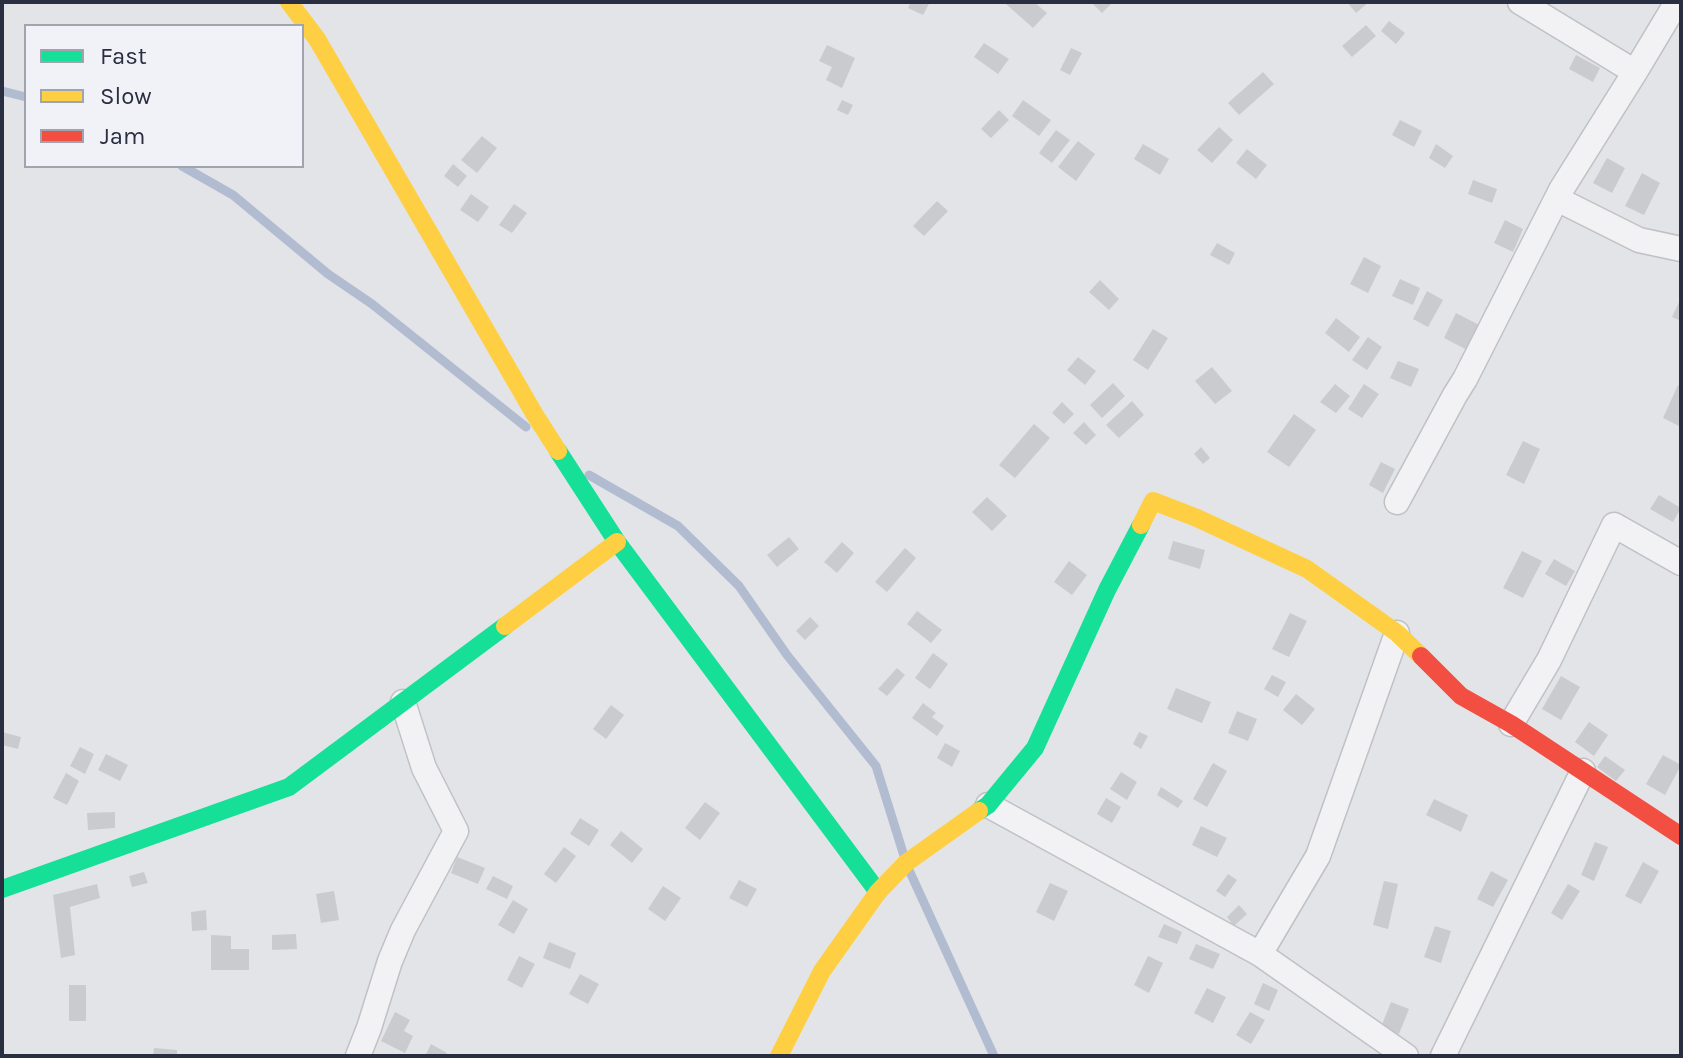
<!DOCTYPE html>
<html>
<head>
<meta charset="utf-8">
<style>
	body { margin:0 }
	#map { position:relative; width:1683px; height:1058px; overflow:hidden; background:#e3e4e7; font-family:Karla,sans-serif }
	canvas { display:block }
	.frame { position:absolute; inset:0; border:4px solid #292e40; pointer-events:none }
	.legend { position:absolute; left:24px; top:24px; width:280px; height:144px; box-sizing:border-box; background:#f0f2f7; border:2px solid #a0a4ae; margin:0; padding:10px 14px; list-style:none; font-size:24px; color:#292e40 }
	.legend li { display:flex; align-items:center; gap:16px; height:40px }
	.legend b { width:40px; border:2px solid #a0a4ae }
</style>
</head>
<body>
<div id="map">
<canvas width="1683" height="1058"></canvas>
<div class="frame"></div>
<ul class="legend">
<li><b style="height:10px;background:#16e098"></b>Fast</li>
<li><b style="height:10px;background:#ffcf43"></b>Slow</li>
<li><b style="height:10px;background:#f24e42"></b>Jam</li>
</ul>
</div>
<script>
const context = document.querySelector('canvas').getContext('2d');
context.lineJoin = 'round';
const toPath = rows => new Path2D(rows.map(r => 'M' + r).join(''));
function strokePath(path, color, width, dash) { context.strokeStyle = color; context.lineWidth = width; context.lineCap = dash ? 'butt' : 'round'; context.setLineDash(dash || []); context.stroke(path); }
function fill(path, color) { context.fillStyle = color; context.fill(path, 'evenodd'); }
strokePath(toPath([
	[2,91,26,97],
	[182,166,233,195,328,274,372,304,526,427],
	[589,475,678,526,739,586,787,655,876,766,904,856],
	[909,870,994,1056]
]), '#b2bcd1', 9);
fill(toPath([
	[911,2,930,2,923,15,908,8],
	[1007,2,1034,2,1047,13,1033,28,1006,4],
	[1091,2,1113,2,1102,13],
	[1347,2,1369,2,1356,13],
	[1389,21,1405,33,1396,44,1381,31],
	[1366,25,1376,36,1352,57,1342,46],
	[984,43,1009,59,998,74,974,57],
	[827,45,855,58,842,88,826,80,832,67,819,61],
	[1071,48,1082,53,1070,75,1060,70],
	[1576,55,1600,68,1593,82,1569,69],
	[1263,72,1274,84,1239,115,1228,103],
	[842,100,853,105,848,115,837,110],
	[1023,100,1051,120,1039,136,1012,116],
	[999,110,1009,120,991,138,981,129],
	[1400,120,1422,131,1414,147,1392,135],
	[1219,127,1233,140,1212,163,1197,150],
	[1056,130,1070,140,1052,163,1039,153],
	[482,136,497,148,477,173,461,160],
	[1078,141,1095,154,1076,181,1058,167],
	[1143,144,1169,159,1160,175,1134,159],
	[1436,144,1453,156,1445,168,1429,158],
	[1247,149,1267,165,1256,179,1236,163],
	[1607,158,1625,168,1612,193,1593,183],
	[453,164,467,176,458,187,444,176],
	[1642,173,1660,183,1644,215,1625,206],
	[1473,180,1497,189,1492,203,1468,194],
	[471,194,489,207,478,222,460,210],
	[937,201,948,211,924,236,913,226],
	[514,204,527,213,512,233,499,225],
	[1505,220,1523,229,1513,252,1494,243],
	[1217,243,1235,253,1229,265,1210,255],
	[1364,257,1381,266,1368,293,1350,284],
	[1400,279,1420,288,1413,305,1392,296],
	[1100,280,1119,299,1109,310,1089,292],
	[1427,291,1443,300,1428,327,1413,319],
	[1681,298,1681,321,1672,317],
	[1456,313,1481,326,1469,351,1444,338],
	[1336,318,1360,337,1349,352,1325,333],
	[1153,329,1168,338,1148,370,1133,360],
	[1368,337,1382,347,1367,370,1352,360],
	[1078,357,1096,371,1085,385,1067,370],
	[1398,361,1419,369,1411,387,1390,378],
	[1212,367,1232,391,1215,404,1195,381],
	[1113,383,1125,396,1102,418,1090,405],
	[1335,384,1350,396,1336,413,1320,402],
	[1364,384,1379,394,1362,418,1348,409],
	[1678,385,1681,387,1681,422,1679,426,1663,418],
	[1132,401,1144,415,1119,438,1106,425],
	[1062,402,1074,414,1064,424,1052,413],
	[1294,414,1316,430,1289,467,1267,452],
	[1084,422,1096,435,1086,445,1073,433],
	[1034,424,1050,438,1015,478,999,465],
	[1523,441,1540,449,1524,484,1506,475],
	[1201,447,1210,458,1203,464,1194,454],
	[1381,462,1395,469,1383,493,1369,485],
	[1659,495,1681,508,1673,522,1650,509],
	[987,497,1007,516,992,531,972,512],
	[789,537,799,549,777,567,767,555],
	[1173,541,1205,550,1200,569,1168,559],
	[842,542,854,553,837,573,824,562],
	[905,548,916,558,887,592,875,582],
	[1522,551,1542,561,1523,598,1503,588],
	[1554,559,1575,571,1566,586,1545,574],
	[1069,561,1087,575,1072,595,1054,582],
	[917,611,942,630,931,643,907,624],
	[1290,613,1307,621,1289,657,1272,649],
	[810,617,819,626,805,640,796,631],
	[933,653,948,664,930,689,915,678],
	[897,668,905,675,887,696,878,689],
	[1272,675,1286,682,1278,697,1264,689],
	[1561,676,1580,687,1561,720,1542,709],
	[1176,688,1211,702,1202,723,1167,709],
	[1296,694,1315,709,1302,725,1283,710],
	[923,703,936,713,932,717,944,726,937,736,912,718],
	[611,705,624,715,606,739,593,729],
	[1237,711,1257,719,1248,741,1228,733],
	[1589,722,1608,735,1594,756,1575,742],
	[2,732,21,737,18,749,2,745],
	[1139,732,1148,736,1141,749,1133,744],
	[945,743,960,751,952,767,937,758],
	[80,747,94,754,85,774,70,766],
	[106,754,128,765,120,781,98,770],
	[1663,755,1681,765,1665,795,1646,784],
	[1605,756,1625,770,1616,781,1597,767],
	[1213,763,1227,771,1207,807,1193,799],
	[1121,772,1137,782,1127,800,1110,789],
	[66,773,79,781,67,805,53,798],
	[1161,787,1183,801,1178,808,1157,795],
	[1106,798,1121,807,1112,823,1097,814],
	[1434,799,1468,815,1461,832,1426,815],
	[705,802,720,813,700,840,685,828],
	[115,812,115,828,88,830,87,813],
	[580,818,599,830,589,846,570,834],
	[1201,826,1227,838,1217,857,1192,845],
	[621,831,643,849,632,863,610,845],
	[1595,842,1608,847,1594,881,1581,875],
	[564,847,576,856,556,883,544,874],
	[457,857,485,868,478,884,451,873],
	[1643,862,1659,871,1641,904,1625,896],
	[1491,871,1508,880,1493,907,1477,899],
	[144,872,148,883,132,887,129,876],
	[1228,874,1237,880,1225,897,1216,891],
	[493,876,513,886,507,899,486,889],
	[739,880,757,889,747,907,729,898],
	[1384,881,1398,884,1388,929,1373,925],
	[1050,883,1068,891,1054,921,1036,912],
	[97,884,100,898,70,907,75,955,61,958,53,895],
	[1568,884,1580,891,1562,920,1551,913],
	[663,886,681,898,665,921,648,909],
	[334,891,339,920,321,923,316,894],
	[513,900,528,909,514,934,498,925],
	[1239,905,1247,914,1234,926,1227,917],
	[206,910,207,930,192,931,191,912],
	[1164,924,1182,932,1177,944,1158,937],
	[1435,926,1451,931,1441,963,1424,957],
	[296,934,297,949,272,950,272,935],
	[211,935,231,936,231,949,249,949,249,970,211,970],
	[549,942,576,953,570,969,543,958],
	[1196,944,1220,954,1213,969,1189,959],
	[519,956,535,964,522,988,507,980],
	[1148,956,1163,963,1149,993,1134,985],
	[580,974,599,984,588,1004,569,994],
	[1263,983,1278,990,1269,1011,1254,1004],
	[69,985,86,985,86,1021,69,1021],
	[1207,988,1226,997,1213,1023,1194,1013],
	[1391,1002,1409,1009,1399,1034,1381,1027],
	[395,1012,410,1020,404,1031,413,1036,405,1053,381,1041],
	[1250,1012,1265,1020,1251,1044,1236,1035],
	[431,1044,447,1053,445,1056,425,1056],
	[154,1048,177,1050,177,1056,153,1056]
]), '#cacbcf');
const street = toPath([
	[1520,2,1635,72],
	[1557,199,1639,240,1681,249],
	[1397,502,1455,395,1465,379,1561,190,1635,72,1677,2],
	[1511,724,1549,660,1614,525,1681,563],
	[988,805,1260,954,1406,1056],
	[1260,954,1318,856,1397,633],
	[358,1056,369,1028,390,961,403,930,456,831,424,768,403,702],
	[1443,1056,1583,771]
]);
strokePath(street, '#c0c1c4', 27);
strokePath(street, '#f2f2f4', 24);
strokePath(toPath([
	[558,451,617,542,878,892],
	[979,811,988,805,1035,748,1107,590,1141,525],
	[2,889,289,787,505,626]
]), '#16e098', 18);
strokePath(toPath([
	[289,2,317,39,535,415,558,451],
	[1141,525,1153,501,1197,518,1307,569,1397,633,1421,656],
	[505,626,617,542],
	[779,1056,822,971,878,892,906,863,979,811]
]), '#ffcf43', 18);
strokePath(toPath([
	[1421,656,1461,696,1511,724,1681,836]
]), '#f24e42', 18);
</script>
</body>
</html>
